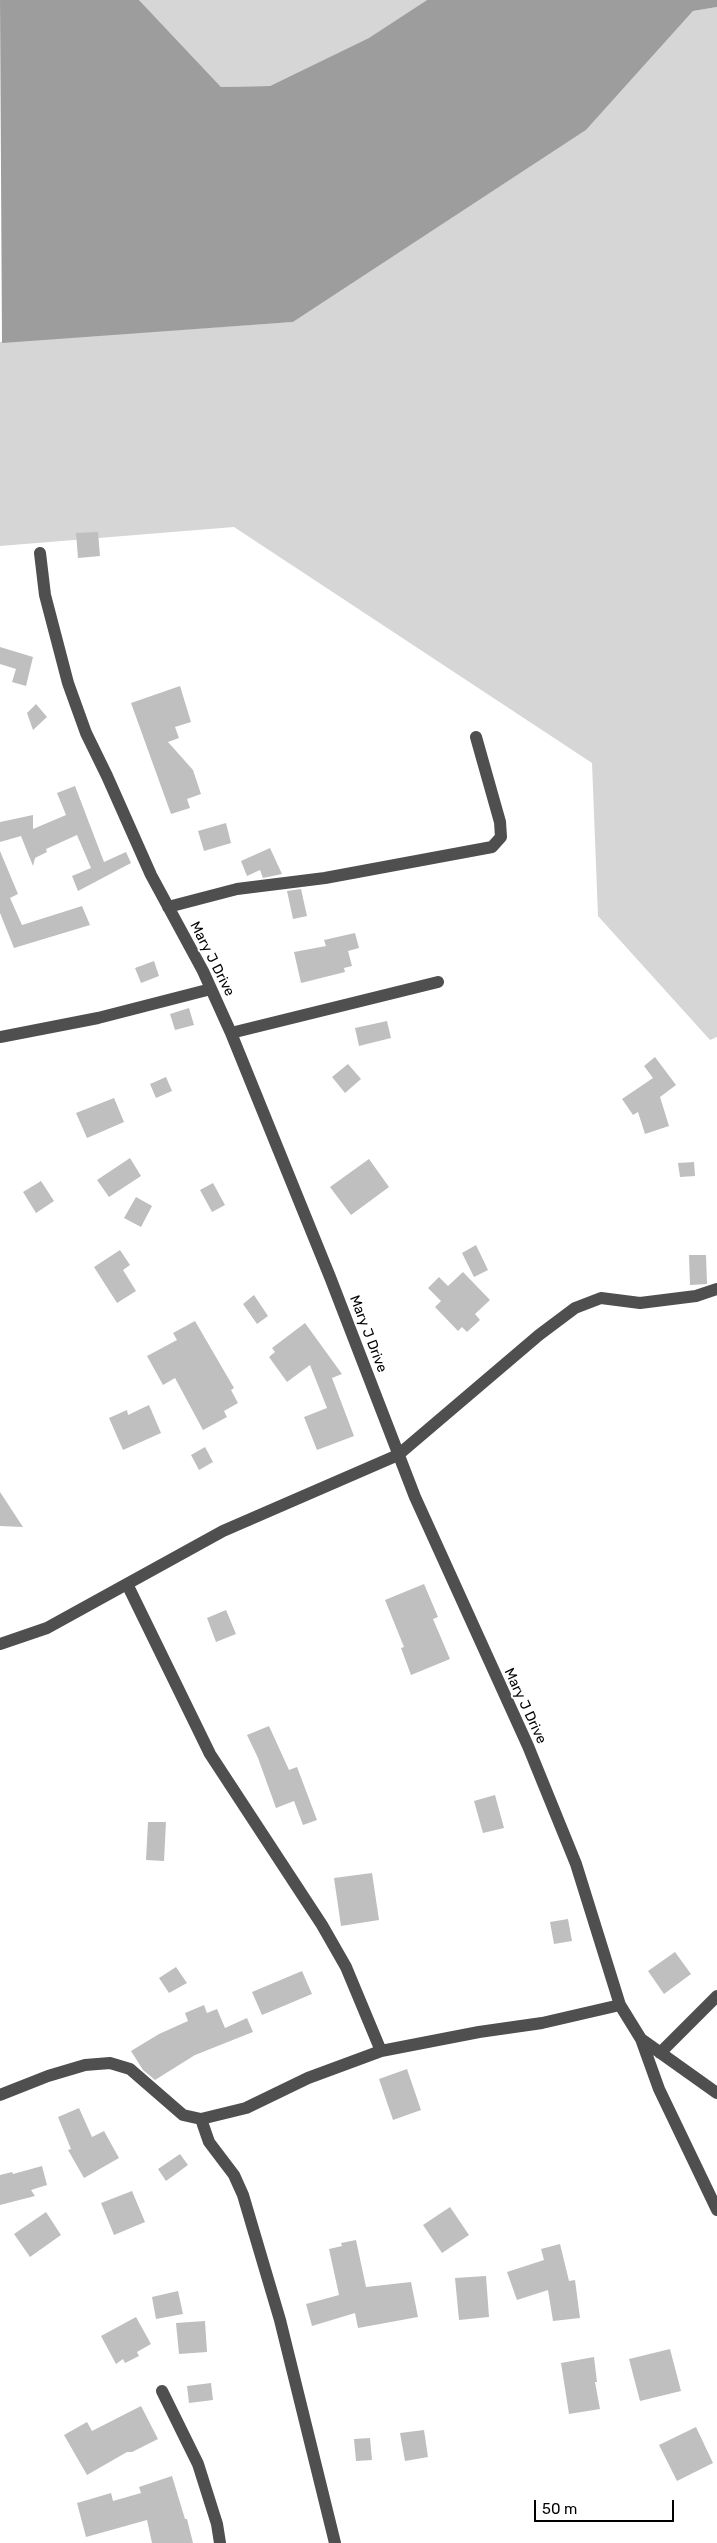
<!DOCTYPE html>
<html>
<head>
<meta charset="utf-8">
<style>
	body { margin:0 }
	#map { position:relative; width:717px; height:2543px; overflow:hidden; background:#fff; font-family:Rubik,sans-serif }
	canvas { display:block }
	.scale { position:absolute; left:534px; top:2500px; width:140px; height:22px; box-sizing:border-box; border:2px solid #000; border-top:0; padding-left:6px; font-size:15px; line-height:18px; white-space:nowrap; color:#000; -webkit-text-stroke:4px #fff; paint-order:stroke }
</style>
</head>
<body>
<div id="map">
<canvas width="717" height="2543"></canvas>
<div class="scale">50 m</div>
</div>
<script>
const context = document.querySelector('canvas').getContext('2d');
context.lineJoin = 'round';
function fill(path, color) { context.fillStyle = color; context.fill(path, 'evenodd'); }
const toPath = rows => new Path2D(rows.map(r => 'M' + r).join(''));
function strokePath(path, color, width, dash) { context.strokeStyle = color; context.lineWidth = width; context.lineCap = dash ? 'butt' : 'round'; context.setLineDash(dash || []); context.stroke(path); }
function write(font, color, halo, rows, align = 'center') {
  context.font = font + ' Rubik,sans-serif'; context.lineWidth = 4; context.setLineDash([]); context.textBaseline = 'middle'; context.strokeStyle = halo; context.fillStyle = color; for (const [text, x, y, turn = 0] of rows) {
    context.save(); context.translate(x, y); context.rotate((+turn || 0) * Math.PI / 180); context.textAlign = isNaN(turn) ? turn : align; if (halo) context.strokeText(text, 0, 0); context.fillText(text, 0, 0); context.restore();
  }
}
fill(toPath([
	[139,0,427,0,370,38,270,86,221,87],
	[717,7,717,1037,710,1040,598,916,592,763,234,527,0,546,0,342,293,322,586,130,693,11]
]), '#d6d6d6');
fill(toPath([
	[0,0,139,0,221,87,270,86,369,38,427,0,717,0,717,7,693,11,586,130,293,322,2,343]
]), '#9d9d9d');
fill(toPath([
	[98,532,100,556,78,558,76,533],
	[0,647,33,657,26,686,12,682,16,669,0,664],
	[180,686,191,722,175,727,179,738,168,742,193,770,201,794,187,799,190,808,171,814,131,703],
	[36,704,47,717,33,730,27,713],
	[75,786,104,862,126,852,131,863,78,891,72,876,91,868,77,835,46,849,47,852,35,858,33,866,21,836,0,842,0,822,33,815,33,829,66,815,57,793],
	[226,823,231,843,204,851,198,831],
	[270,848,282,874,263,878,260,870,247,876,241,861],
	[0,851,18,894,10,898,22,925,82,906,90,925,14,948,0,913],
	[301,889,307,916,293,919,287,891],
	[355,933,359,948,348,951,352,966,344,968,345,972,301,983,294,952,326,946,324,940],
	[154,961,159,976,141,983,135,968],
	[189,1008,194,1025,175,1030,170,1014],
	[387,1021,391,1038,359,1046,355,1028],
	[655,1057,676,1085,660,1097,669,1126,645,1134,638,1112,633,1115,622,1099,653,1078,644,1066],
	[348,1064,361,1079,345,1093,332,1077],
	[166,1077,172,1091,156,1098,150,1084],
	[114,1098,124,1122,87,1138,76,1113],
	[130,1158,141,1176,109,1197,97,1180],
	[369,1159,389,1187,351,1215,330,1187],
	[694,1162,695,1176,680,1177,678,1163],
	[41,1181,54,1201,36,1213,23,1192],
	[213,1183,225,1205,212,1212,200,1190],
	[136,1197,152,1206,141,1227,124,1218],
	[476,1245,488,1270,474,1277,462,1253],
	[120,1250,130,1265,123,1270,136,1291,117,1303,94,1267],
	[689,1255,706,1255,707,1284,690,1285],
	[463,1272,490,1300,475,1314,480,1320,467,1332,462,1327,458,1331,435,1307,441,1301,428,1288,439,1277,448,1286],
	[254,1295,268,1316,257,1324,243,1304],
	[195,1321,234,1388,231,1390,238,1403,224,1411,227,1417,203,1430,175,1378,163,1385,147,1356,177,1340,173,1333],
	[305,1323,342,1374,332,1378,354,1436,317,1450,304,1417,327,1408,310,1365,287,1382,269,1357,275,1352,272,1348],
	[149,1405,161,1433,123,1450,109,1418,127,1410,128,1415],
	[205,1447,213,1462,199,1470,191,1455],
	[0,1492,23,1527,0,1526],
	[424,1584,438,1617,433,1619,450,1659,411,1675,401,1648,404,1647,385,1600],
	[226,1610,236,1634,216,1642,207,1618],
	[269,1726,289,1770,297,1767,317,1820,303,1825,294,1801,276,1808,258,1758,247,1735],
	[495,1795,504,1828,483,1833,474,1801],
	[148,1822,166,1822,164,1861,146,1860],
	[372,1873,379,1920,341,1926,334,1878],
	[568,1919,572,1941,554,1944,550,1922],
	[675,1952,691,1974,664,1994,648,1971],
	[176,1967,187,1983,169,1993,159,1978],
	[302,1971,312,1994,262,2015,252,1992],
	[204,2005,207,2013,217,2009,225,2028,247,2018,253,2032,195,2055,155,2080,143,2070,131,2051,159,2034,188,2021,185,2013],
	[407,2069,421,2110,393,2120,379,2079],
	[79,2108,92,2137,104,2131,119,2158,84,2178,68,2150,71,2149,58,2117],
	[180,2154,188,2165,166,2181,158,2169],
	[42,2166,47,2185,31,2190,35,2196,0,2205,0,2175,12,2172,13,2174],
	[132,2191,145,2222,114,2235,101,2203],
	[450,2207,469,2235,442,2253,423,2225],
	[46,2212,61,2235,30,2257,14,2234],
	[356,2240,366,2287,411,2282,418,2317,358,2328,355,2313,312,2326,306,2304,339,2295,329,2249,342,2246,341,2243],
	[560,2244,569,2281,575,2280,580,2318,553,2321,548,2290,517,2300,507,2272,544,2260,541,2249],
	[486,2276,489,2317,459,2320,455,2278],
	[178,2291,183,2314,156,2319,152,2297],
	[136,2317,151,2344,137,2352,139,2356,125,2363,123,2359,116,2364,101,2336],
	[205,2321,207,2352,179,2354,176,2323],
	[670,2349,681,2391,640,2401,629,2359],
	[594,2357,597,2382,595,2382,600,2409,569,2414,561,2363],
	[211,2383,213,2400,189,2403,187,2386],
	[141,2406,158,2439,132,2452,127,2452,87,2475,64,2435,87,2422,92,2431],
	[696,2427,713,2463,677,2481,659,2445],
	[424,2430,428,2457,405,2461,400,2433],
	[370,2438,372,2460,356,2461,354,2439],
	[172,2476,185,2519,187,2519,193,2543,152,2543,147,2520,86,2537,77,2503,111,2493,113,2501,141,2493,139,2487]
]), '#bfbfbf');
strokePath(toPath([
	[40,553,45,595,68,683,86,733,107,776,151,875,203,971,231,1033,330,1277,415,1497,528,1746,576,1864,620,2005,641,2039,717,2093],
	[168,907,237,889,325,878,492,847,501,837,500,822,476,737],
	[231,1033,438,982],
	[0,1037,98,1018,211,989],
	[127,1584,210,1754,322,1925,346,1967,381,2051],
	[0,1644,47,1628,223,1531,398,1455,539,1335,575,1308,601,1298,640,1303,696,1296,717,1289],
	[641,2039,659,2089,717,2210],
	[660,2053,717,1996],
	[0,2095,48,2076,85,2065,110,2063,130,2069,183,2115,201,2119,246,2108,308,2078,381,2051,479,2032,542,2023,620,2005],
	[201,2119,209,2142,234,2175,243,2195,280,2320,335,2543],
	[162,2391,198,2464,217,2524,220,2543]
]), '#4f4f4f', 12);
write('14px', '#000', '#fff', [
	["Mary J Drive",212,959,63],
	["Mary J Drive",368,1334,69],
	["Mary J Drive",525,1706,65]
]);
</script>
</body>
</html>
